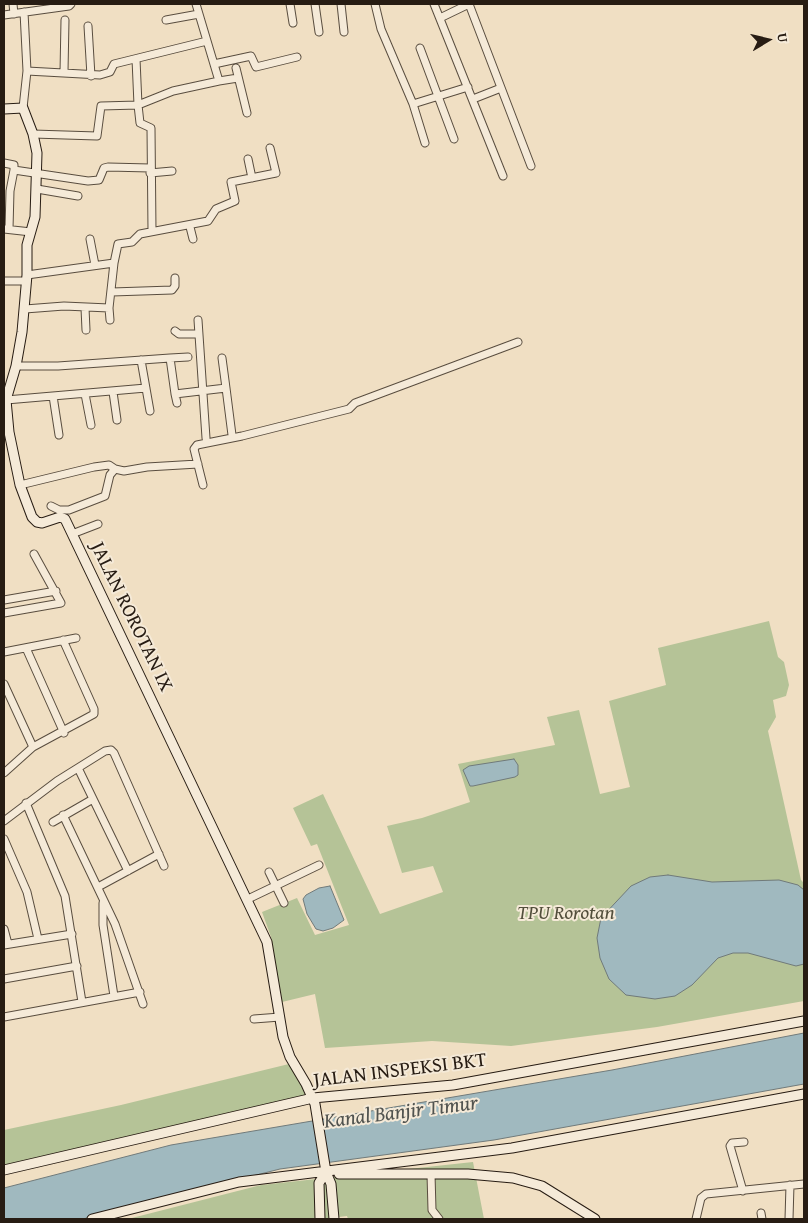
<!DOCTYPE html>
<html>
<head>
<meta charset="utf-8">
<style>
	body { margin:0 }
	#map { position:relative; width:808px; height:1223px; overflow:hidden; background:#f0dfc3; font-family:"Gentium Book Plus",serif }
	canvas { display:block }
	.frame { position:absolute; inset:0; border:5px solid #271c13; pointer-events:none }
	.north { position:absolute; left:743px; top:15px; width:50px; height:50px; -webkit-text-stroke:4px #f5ead8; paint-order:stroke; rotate:81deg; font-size:14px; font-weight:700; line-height:20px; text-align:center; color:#271c13 }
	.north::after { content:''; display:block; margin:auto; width:18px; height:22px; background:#271c13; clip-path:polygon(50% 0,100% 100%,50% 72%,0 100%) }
</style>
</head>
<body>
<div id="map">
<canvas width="808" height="1223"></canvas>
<div class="frame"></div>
<div class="north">U</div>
</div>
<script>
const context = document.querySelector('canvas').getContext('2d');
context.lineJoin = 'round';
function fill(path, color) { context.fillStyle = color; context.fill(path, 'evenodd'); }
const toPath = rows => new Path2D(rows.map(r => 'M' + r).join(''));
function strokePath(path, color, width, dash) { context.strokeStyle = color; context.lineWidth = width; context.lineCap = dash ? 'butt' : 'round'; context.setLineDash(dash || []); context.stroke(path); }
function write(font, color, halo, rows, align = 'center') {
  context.font = font + ' "Gentium Book Plus",serif'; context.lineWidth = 4; context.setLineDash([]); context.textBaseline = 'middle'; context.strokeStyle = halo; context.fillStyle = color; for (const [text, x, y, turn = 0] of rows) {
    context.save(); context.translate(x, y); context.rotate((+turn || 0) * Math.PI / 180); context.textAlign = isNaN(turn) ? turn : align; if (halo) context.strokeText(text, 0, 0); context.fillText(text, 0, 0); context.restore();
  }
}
fill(toPath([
	[769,621,778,657,784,662,789,685,786,696,773,700,776,717,768,731,801,880,804,883,804,1001,657,1027,511,1046,432,1041,325,1048,315,994,282,1002,271,937,262,912,297,898,315,935,349,925,317,844,311,846,293,808,323,794,380,914,443,892,433,866,402,873,387,826,422,818,470,802,458,764,555,745,547,717,579,710,600,794,630,787,609,701,666,685,658,648],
	[293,1063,313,1098,4,1170,4,1130,121,1105],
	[473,1162,484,1219,348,1219,347,1216,323,1219,128,1219,261,1185]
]), '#b5c397');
const water = toPath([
	[514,759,518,765,518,775,515,777,473,786,470,786,463,770,469,766,514,759],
	[668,875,712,882,779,880,798,885,804,890,804,964,796,966,748,953,733,953,718,958,692,985,675,996,655,999,626,995,609,979,600,958,597,938,601,918,631,886,650,877,668,875],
	[330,886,344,920,333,928,323,931,316,929,307,914,303,899,306,895,319,888,330,886],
	[804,1033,804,1084,494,1140,280,1169,83,1219,4,1219,4,1188,171,1145,612,1070,804,1033]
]);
fill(water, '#a0b9bf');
strokePath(water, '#707a7a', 1);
const street = toPath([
	[13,4,14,14],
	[290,4,293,23],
	[315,4,319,32],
	[341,4,344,32],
	[375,4,381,29,413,104],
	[434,4,503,176],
	[4,15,69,6,71,4],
	[440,18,469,4,531,166],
	[166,20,199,14],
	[88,26,91,76],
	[420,48,454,139],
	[214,64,251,56,256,67,297,57],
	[236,68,247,113],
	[27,71,100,75,110,72,114,64,207,41],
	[64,72,65,20],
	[219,81,238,78],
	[473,99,501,88],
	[23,108,27,71,24,12],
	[33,134,97,136,101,106,138,105,136,59],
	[425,143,413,104,468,87],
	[248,159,252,178],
	[4,163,14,165,14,170,88,181,99,180,104,168,108,167,150,168],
	[150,173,172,171],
	[37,189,78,196],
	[190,227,193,239],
	[4,229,31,232],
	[9,229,10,191,14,170],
	[152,231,151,128,140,123,138,105,173,91,219,81,196,4],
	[90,239,95,265],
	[27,275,114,263,118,244,132,242,140,234,208,221,216,209,235,201,231,182,276,173,270,148],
	[5,281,26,281],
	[112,292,172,290,175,286,175,278],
	[85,308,86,330],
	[109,308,110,320],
	[25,309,64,306,109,308,114,263],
	[198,320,206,438],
	[175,331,179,334,198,334],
	[170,358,188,357],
	[222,358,226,388],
	[141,360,150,411],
	[16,366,58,366,170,358,175,394,226,388,232,435],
	[113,392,117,420],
	[85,394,91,425],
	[175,394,177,403],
	[53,396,59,435],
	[6,400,146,388],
	[20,485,94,467,109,465,115,469],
	[203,485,194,449,197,445,242,436,349,409,355,403,518,342],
	[51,506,59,510,69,510,105,496,110,475,115,469,124,471,147,467,198,464],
	[72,534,98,524],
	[4,600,56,591],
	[4,613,61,603,34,554],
	[26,648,64,733],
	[4,652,76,638],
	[4,684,33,747],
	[78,768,128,871],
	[4,773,33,747,94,714,94,709,63,640],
	[26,803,65,896,82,1002],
	[63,815,115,924,143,1004],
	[4,821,57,781,105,751,111,750,114,753,164,866],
	[53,822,93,799],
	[4,839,27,892,38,939],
	[269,872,284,903],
	[98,887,159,854],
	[248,899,319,865],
	[103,903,103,925,114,996],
	[4,929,8,944],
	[4,945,72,934],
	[4,979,77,966],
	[4,1017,140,992],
	[254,1019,280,1017],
	[431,1174,432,1210,439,1219],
	[743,1191,730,1146,732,1143,744,1142],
	[761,1213,762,1219],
	[696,1219,701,1198,706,1194,804,1184],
	[789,1219,790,1185]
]);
const secondary = toPath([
	[4,109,23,108,33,134,37,153,35,217,27,245,27,275,22,332,16,366,6,400,9,432,20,485,32,517,37,522,42,523,60,517,65,519,267,942,283,1037,290,1057,306,1084,315,1104,326,1172,331,1184,334,1219],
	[4,1170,313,1098,453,1085,804,1021],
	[339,1174,468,1174,513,1178,542,1186,595,1219],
	[92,1219,239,1182,512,1148,804,1094],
	[320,1219,319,1183,326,1172]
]);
strokePath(street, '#594d3f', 9);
strokePath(secondary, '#271c13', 11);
strokePath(street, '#f5ead8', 7);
strokePath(secondary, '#f5ead8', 9);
write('20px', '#271c13', '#f5ead8', [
	["JALAN ROROTAN IX",131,617,64],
	["JALAN INSPEKSI BKT",400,1071,-7]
]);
write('italic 20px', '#524e3b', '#f5ead8', [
	["TPU Rorotan",566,914]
]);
write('italic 21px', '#51534f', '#f5ead8', [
	["Kanal Banjir Timur",401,1113,-7]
]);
</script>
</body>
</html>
